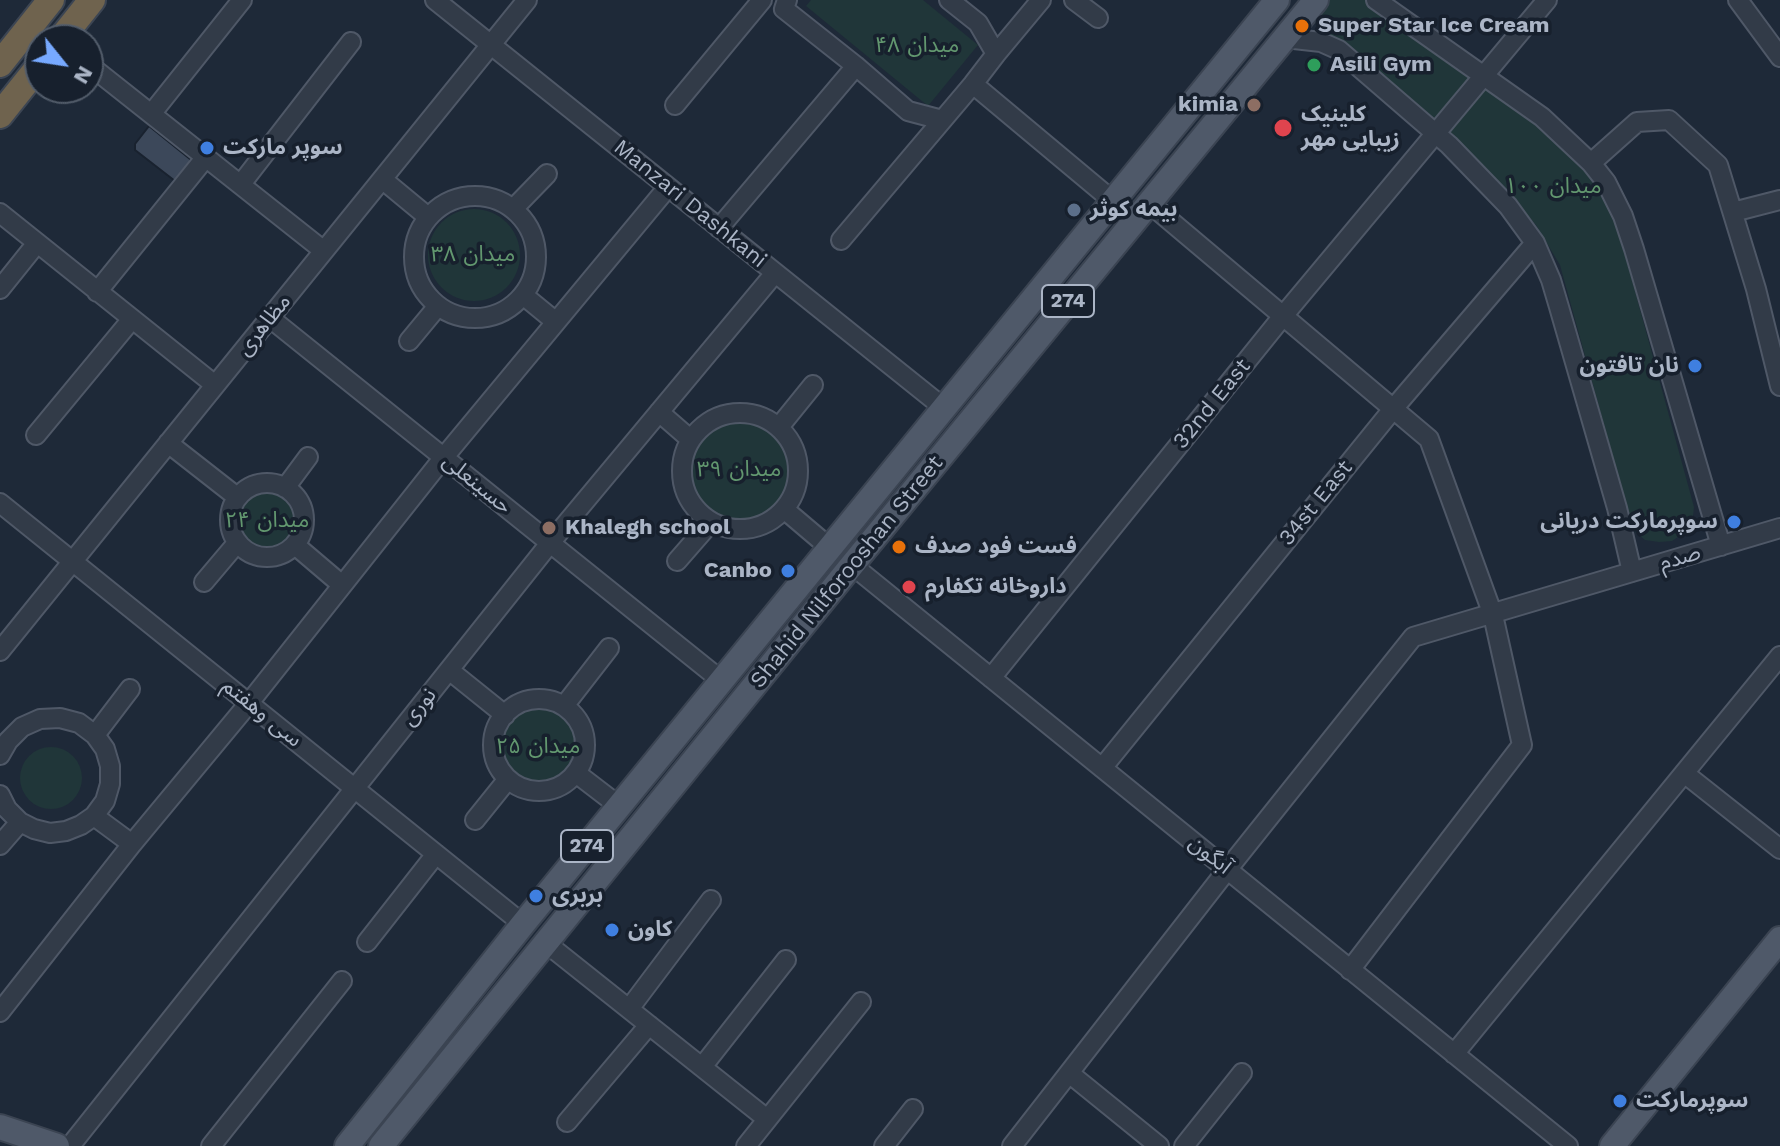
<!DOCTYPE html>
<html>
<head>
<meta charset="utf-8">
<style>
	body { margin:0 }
	#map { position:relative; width:1780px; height:1146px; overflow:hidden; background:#1e2938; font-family:"Work Sans",sans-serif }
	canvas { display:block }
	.north { position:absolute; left:24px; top:24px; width:80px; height:80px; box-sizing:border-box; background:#17202d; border:2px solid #525c6a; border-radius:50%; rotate:120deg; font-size:22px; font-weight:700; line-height:32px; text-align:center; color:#abb5c6 }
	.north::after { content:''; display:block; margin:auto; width:28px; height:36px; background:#77a9ff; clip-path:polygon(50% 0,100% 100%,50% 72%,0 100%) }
</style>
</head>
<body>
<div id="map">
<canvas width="1780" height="1146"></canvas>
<div class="north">N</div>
</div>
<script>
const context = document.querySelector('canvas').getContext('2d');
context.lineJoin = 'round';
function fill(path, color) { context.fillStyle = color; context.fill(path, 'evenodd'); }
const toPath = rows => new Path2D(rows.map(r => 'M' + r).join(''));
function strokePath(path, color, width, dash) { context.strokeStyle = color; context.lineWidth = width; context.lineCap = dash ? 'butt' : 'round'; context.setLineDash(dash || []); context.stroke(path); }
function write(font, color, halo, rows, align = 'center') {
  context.font = font + ' "Work Sans","Noto Sans Arabic",sans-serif'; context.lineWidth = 7; context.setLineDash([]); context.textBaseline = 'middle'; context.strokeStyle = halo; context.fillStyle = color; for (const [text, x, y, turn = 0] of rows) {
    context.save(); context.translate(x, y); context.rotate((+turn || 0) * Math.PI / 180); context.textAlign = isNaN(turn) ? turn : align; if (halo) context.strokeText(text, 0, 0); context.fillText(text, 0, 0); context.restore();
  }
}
fill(toPath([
	[811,0,923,0,978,45,928,106,806,6],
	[1324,0,1368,0,1556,139,1593,178,1610,207,1618,229,1694,507,1692,525,1681,535,1672,541,1659,542,1645,540,1633,530,1560,265,1536,225,1466,149,1430,117,1312,21],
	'428 255a46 46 0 1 1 92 0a46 46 0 1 1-92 0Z',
	[729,414,779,427,797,458,784,509,730,529,687,496,682,461,703,427],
	'232 521a35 35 0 1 1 70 0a35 35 0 1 1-70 0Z',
	'502 746a37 37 0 1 1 74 0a37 37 0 1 1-74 0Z',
	'20 778a31 31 0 1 1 62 0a31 31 0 1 1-62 0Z'
]), '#203639');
const building = toPath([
	[149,126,190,159,191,163,175,181,135,150,135,144,149,126]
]);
fill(building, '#3c485a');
strokePath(building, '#19222f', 2);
const minor = toPath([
	[435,0,944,408],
	[787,0,784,9,856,66,908,111,942,120],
	[1074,0,1098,18],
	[1376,0,1542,117,1591,163,1606,182,1623,216,1634,249,1721,546],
	[1738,0,1780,57],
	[1285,38,1321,42,1339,50,1449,145,1508,206,1535,243,1551,280,1559,307,1617,508,1632,572],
	[996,54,1041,0],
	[88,64,324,251],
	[973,84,1113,201],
	[675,105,762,0],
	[152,113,242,0],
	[1591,163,1637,122,1669,120,1718,165,1756,289,1780,386],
	[382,179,428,217],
	[241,184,351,42],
	'414 257a61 61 0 1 1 122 0a61 61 0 1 1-122 0Z',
	[1149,203,1429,439,1493,615,1522,745,1350,970],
	[514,208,547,174],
	[1733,212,1780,200],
	[0,213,215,385],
	[719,228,856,66],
	[841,240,973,84,996,54,978,23,949,0],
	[0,289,37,243],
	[97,292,206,157],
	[523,295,556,322],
	[270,318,722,681],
	[409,341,438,306],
	[659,412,690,439],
	'682 471a58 58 0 1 1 116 0a58 58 0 1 1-116 0Z',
	[779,427,813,385],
	[36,435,132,319],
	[168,443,237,497],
	'230 520a37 37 0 1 1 74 0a37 37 0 1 1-74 0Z',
	[285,488,308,457],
	[0,503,523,924],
	[784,509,830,548],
	[295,545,342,585],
	[677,561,711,522],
	[852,565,1568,1146],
	[204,582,237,543],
	[0,651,527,0],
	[449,670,505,715],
	[991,678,1283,316,1547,0],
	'493 745a46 46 0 1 1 92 0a46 46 0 1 1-92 0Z',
	[564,706,609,648],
	[95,735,130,689],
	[0,755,8,741,22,727,40,719,60,718,79,723,95,735,105,749,110,766,110,784,105,801,94,816,81,825,66,831,50,833,34,829,20,822,7,809,0,795],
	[1102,768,1393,409,1535,243],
	[576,773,619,806],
	[1684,773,1780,849],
	[94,816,132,844],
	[475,820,508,779],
	[0,845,20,822],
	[367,942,436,854],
	[546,943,767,1119],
	[629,1009,711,900],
	[0,1012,132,844,249,703,444,457,668,187],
	[1454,1054,1780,656],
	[702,1067,786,960],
	[1069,1073,1159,1146],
	[567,1122,649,1025],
	[70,1146,550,543,775,273],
	[211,1146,342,981],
	[746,1146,861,1002],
	[884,1146,913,1109],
	[1012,1146,1227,870,1413,637,1780,528],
	[1184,1146,1242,1073]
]);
const major = toPath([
	[0,1127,57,1146],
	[347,1146,523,924,1277,0],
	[381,1146,852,565,1316,0],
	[1612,1146,1780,939]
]);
const highway = toPath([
	[60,40,92,0],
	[0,64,51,0],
	[0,115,40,65]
]);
strokePath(minor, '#4f5867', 22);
strokePath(major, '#3b4452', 28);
strokePath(highway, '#3c4553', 30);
strokePath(minor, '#323b48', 18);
strokePath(major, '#4f5969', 24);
strokePath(highway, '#6f634e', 26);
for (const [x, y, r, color] of [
	[1302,26,8,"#e8710a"],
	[1314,65,8,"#2e9e5b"],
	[1254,105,8,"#8d6e63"],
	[1283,128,10,"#e0444e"],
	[207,148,8,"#3f7fe0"],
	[1074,210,8,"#5c6f8a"],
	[1695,366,8,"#3f7fe0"],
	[1734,522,8,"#3f7fe0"],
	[549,528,8,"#8d6e63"],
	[899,547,8,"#e8710a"],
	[788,571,8,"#3f7fe0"],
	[909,587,8,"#e0444e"],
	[536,896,8,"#3f7fe0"],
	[612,930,8,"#3f7fe0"],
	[1620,1101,8,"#3f7fe0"]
]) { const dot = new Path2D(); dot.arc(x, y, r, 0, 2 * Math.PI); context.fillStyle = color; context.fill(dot); strokePath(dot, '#17202d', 3); }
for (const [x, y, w] of [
	[1068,301,52],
	[587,846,52]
]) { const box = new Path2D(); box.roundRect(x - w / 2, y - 16, w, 32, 6); context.fillStyle = '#17202d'; context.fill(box); strokePath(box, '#abb5c6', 2); }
write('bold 20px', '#abb5c6', null, [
	["274",1068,301],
	["274",587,846]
]);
write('bold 22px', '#abb5c6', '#17202d', [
	["Super Star Ice Cream",1318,26],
	["Asili Gym",1330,65],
	["kimia",1238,105,"right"],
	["کلینیک",1301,115],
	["زیبایی مهر",1301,140],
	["سوپر مارکت",223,148],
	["بیمه کوثر",1090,210],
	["نان تافتون",1679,366,"right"],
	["سوپرمارکت دریانی",1718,522,"right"],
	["Khalegh school",565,528],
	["فست فود صدف",915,547],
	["Canbo",772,571,"right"],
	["داروخانه تکفارم",925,587],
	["بربری",552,896],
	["کاون",628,930],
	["سوپرمارکت",1636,1101]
], 'left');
write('22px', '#62976f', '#17202d', [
	["میدان ۴۸",917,46],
	["میدان ۱۰۰",1553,187],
	["میدان ۳۸",473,255],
	["میدان ۳۹",739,470],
	["میدان ۲۴",267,521],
	["میدان ۲۵",538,747]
]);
write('22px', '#abb5c6', '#17202d', [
	["Manzari Dashkani",690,204,39],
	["مظاهری",264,325,-51],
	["32nd East",1212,404,-51],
	["حسینعلی",477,484,39],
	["34st East",1316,503,-51],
	["صدم",1680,558,-17],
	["Shahid Nilforooshan Street",847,572,-51],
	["نوری",419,707,-51],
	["سی وهفتم",262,713,39],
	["آبگون",1210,855,39]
]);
</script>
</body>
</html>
